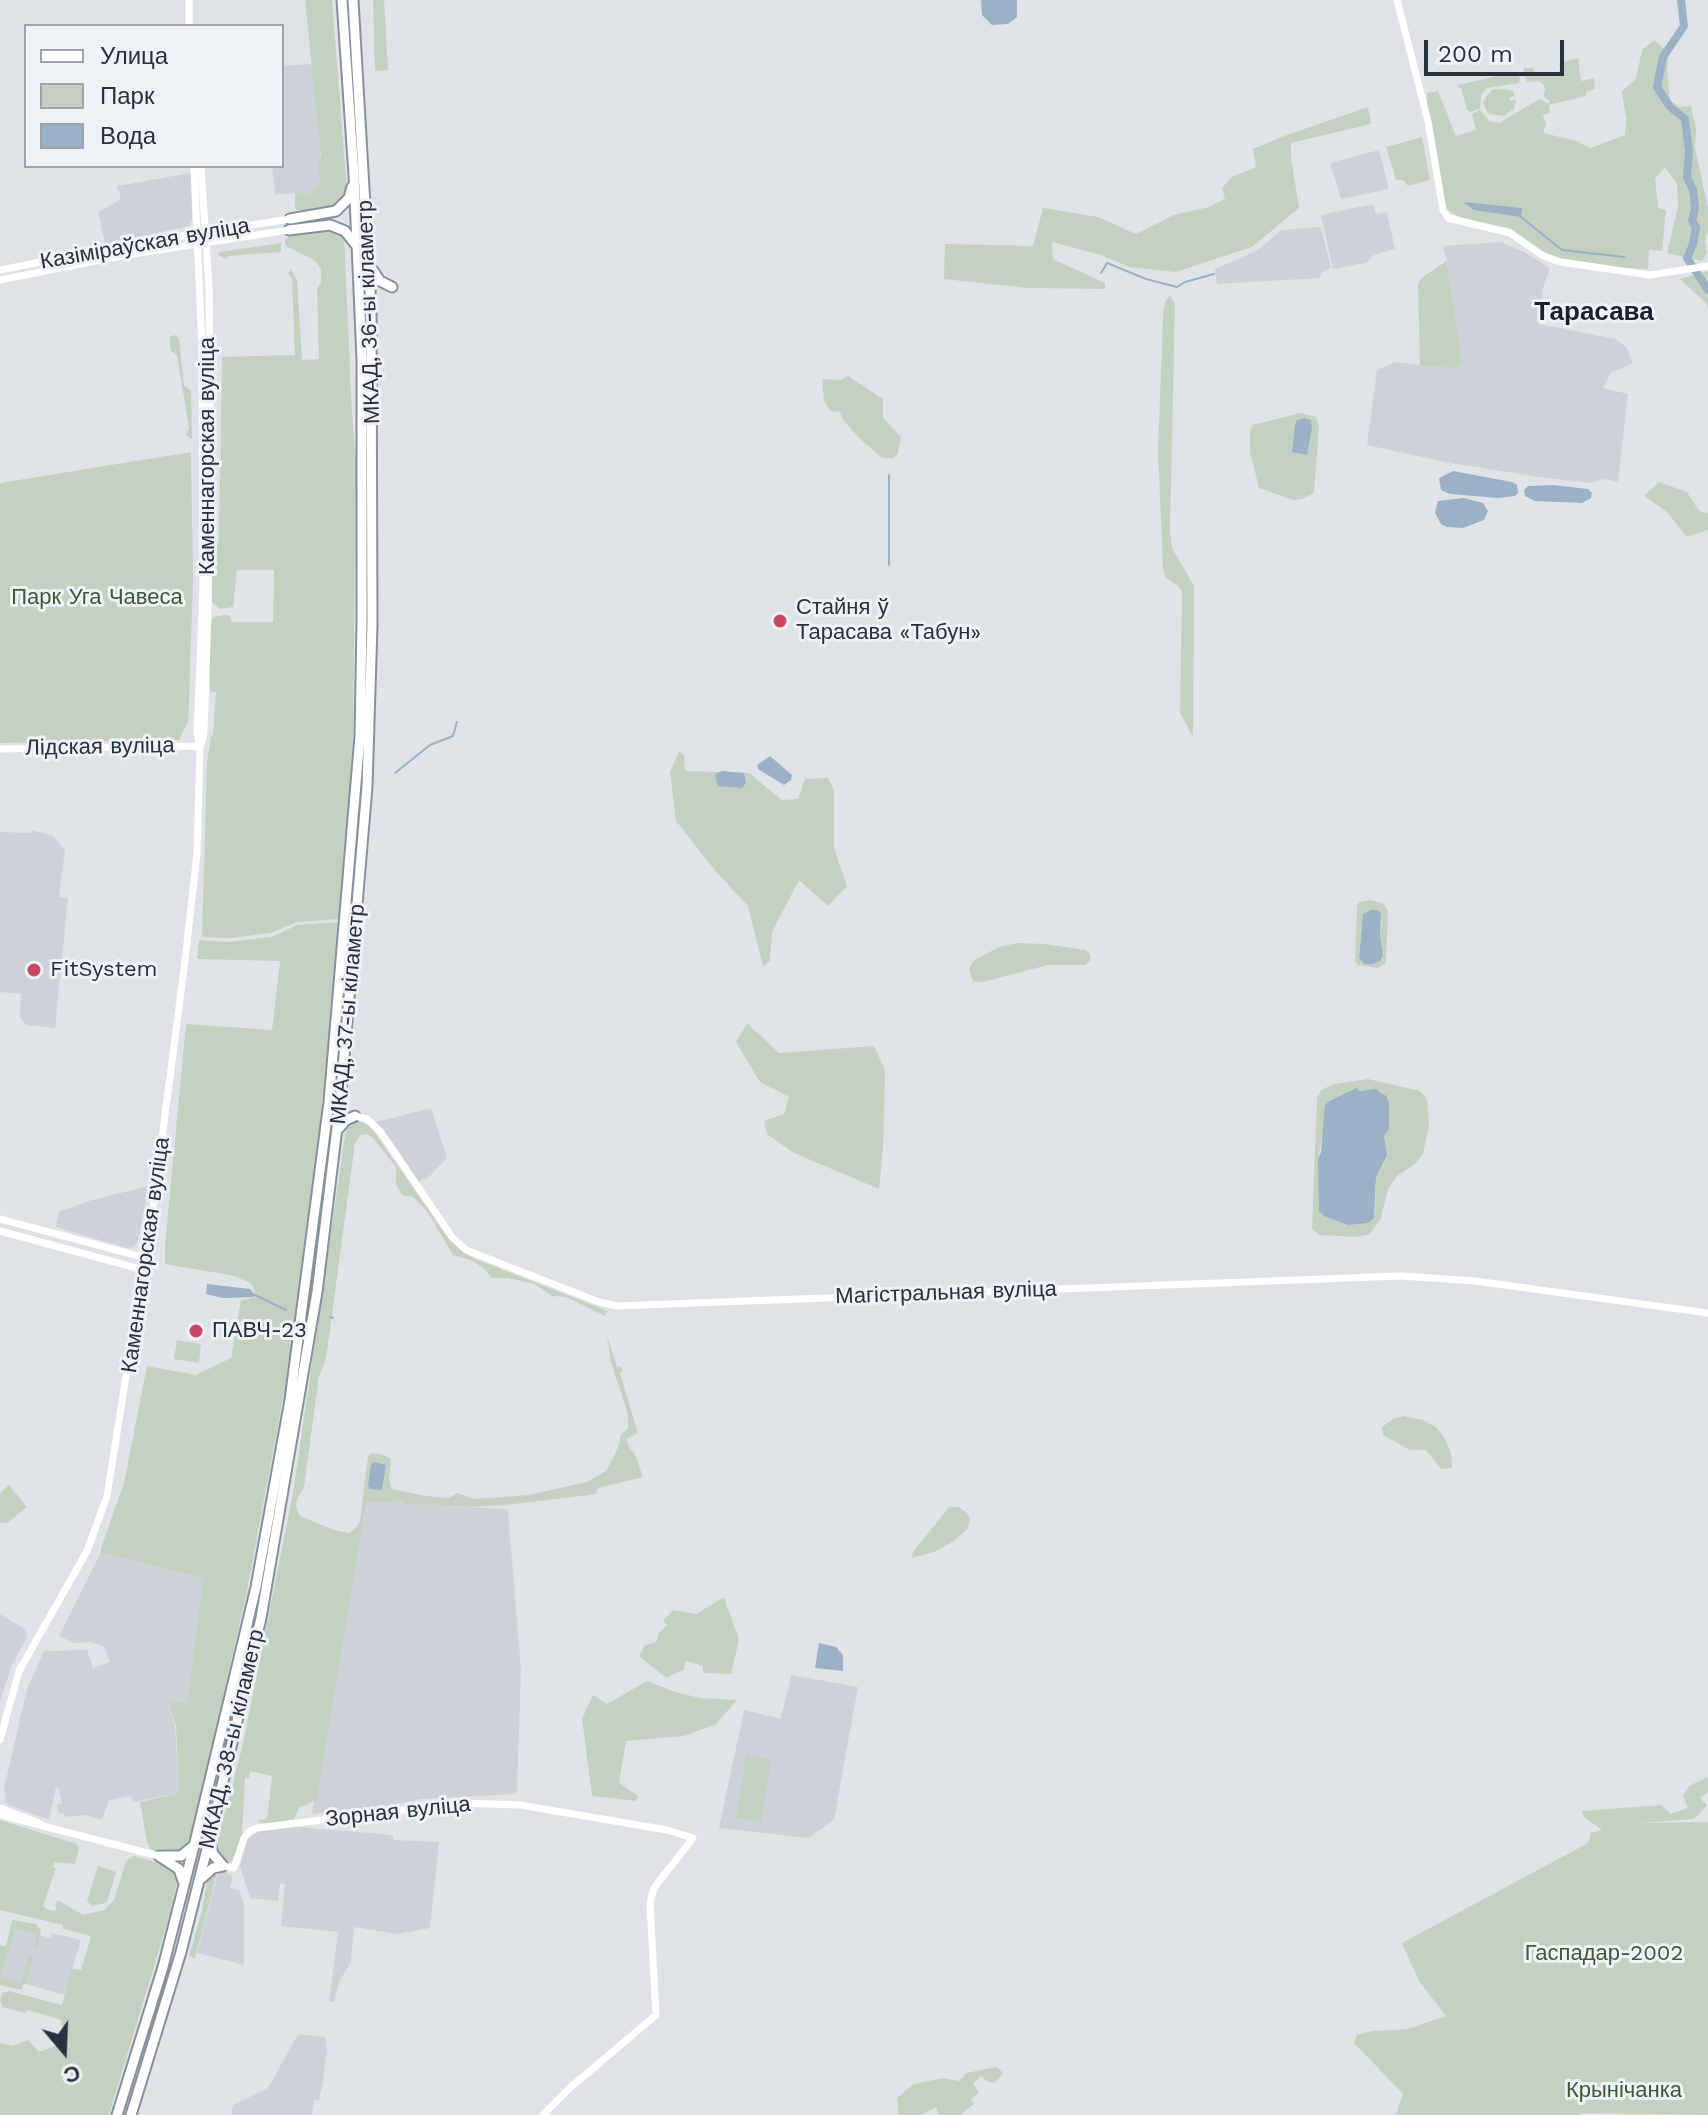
<!DOCTYPE html>
<meta charset="utf-8">
<style>
body{margin:0}
#map{position:relative;width:1708px;height:2115px;overflow:hidden;background:#dfe3e8;font-family:"Work Sans",sans-serif}
canvas{display:block}
.legend{position:absolute;left:24px;top:24px;width:260px;height:144px;box-sizing:border-box;background:#eef1f5;border:2px solid #9fa4ac;margin:0;padding:10px 14px;list-style:none;font-size:24px;color:#28313e}
.legend li{display:flex;align-items:center;gap:16px;height:40px}
.legend b{width:40px;border:2px solid #9fa4ac}
.north{position:absolute;left:24px;top:2011px;width:80px;height:80px;-webkit-text-stroke:6px #eef1f5;paint-order:stroke;rotate:161deg;font-size:22px;font-weight:700;line-height:32px;text-align:center;color:#28313e}
.north::after{content:'';display:block;margin:auto;width:28px;height:36px;background:#28313e;clip-path:polygon(50% 0,100% 100%,50% 72%,0 100%)}
.scale{position:absolute;left:1424px;top:40px;width:140px;height:36px;box-sizing:border-box;border:4px solid #28313e;border-top:0;padding-left:10px;font-size:24px;line-height:28px;white-space:nowrap;color:#28313e;-webkit-text-stroke:6px #eef1f5;paint-order:stroke}
</style>
<div id="map">
<canvas width="1708" height="2115"></canvas>
<ul class="legend">
<li><b style="height:10px;background:#fff"></b>Улица</li>
<li><b style="height:22px;background:#c5d1c0"></b>Парк</li>
<li><b style="height:22px;background:#9bb2c6"></b>Вода</li>
</ul>
<div class="north">С</div>
<div class="scale">200 m</div>
</div>
<script>
const g = document.querySelector('canvas').getContext('2d');
g.lineJoin = 'round';
function fillPath(path, color) {
  g.fillStyle = color;
  g.fill(path, 'evenodd');
}
function poly(rows) {
  const path = new Path2D();
  for (const r of rows) {
    path.moveTo(r[0], r[1]);
    for (let i = 2; i < r.length; i += 2) path.lineTo(r[i], r[i + 1]);
  }
  return path;
}
function trace(path, color, width, dash) {
  g.strokeStyle = color;
  g.lineWidth = width;
  g.lineCap = dash ? 'butt' : 'round';
  g.setLineDash(dash || []);
  g.stroke(path);
}
function write(font, color, halo, rows, align = 'center') {
  g.font = font + ' "Work Sans",sans-serif';
  g.lineWidth = 6;
  g.setLineDash([]);
  g.textBaseline = 'middle';
  g.strokeStyle = halo;
  g.fillStyle = color;
  for (const [text, x, y, turn = 0] of rows) {
    g.save();
    g.translate(x, y);
    g.rotate((+turn || 0) * Math.PI / 180);
    g.textAlign = isNaN(turn) ? turn : align;
    if (halo) g.strokeText(text, 0, 0);
    g.fillText(text, 0, 0);
    g.restore();
  }
}
const built = poly([
 [314,64,322,182,308,198,297,193,275,195,272,166,282,166,282,66],
 [1379,150,1389,189,1341,199,1330,163],
 [191,173,192,219,190,226,105,244,98,212,121,199,117,186],
 [1373,204,1376,214,1387,212,1395,249,1374,255,1366,263,1333,269,1321,215],
 [1321,227,1331,268,1321,273,1320,278,1217,284,1215,269,1258,250,1281,230],
 [1501,242,1524,252,1550,268,1543,288,1539,324,1616,339,1627,348,1633,363,1611,373,1603,388,1628,394,1618,482,1604,479,1591,483,1539,477,1450,463,1367,445,1377,370,1395,362,1456,369,1461,365,1447,261,1443,246],
 [32,830,53,836,65,850,59,897,68,898,55,1028,26,1025,20,1017,21,994,0,992,0,832,30,833],
 [431,1108,447,1158,426,1180,423,1178,419,1183,396,1147,376,1122],
 [149,1186,138,1240,134,1247,127,1248,56,1227,59,1212,92,1200],
 [400,1501,404,1504,506,1509,508,1511,521,1670,517,1790,515,1794,421,1799,367,1809,312,1814,366,1502],
 [101,1552,203,1579,187,1704,172,1702,167,1698,175,1726,179,1793,133,1802,131,1796,109,1800,102,1820,84,1815,65,1817,64,1813,59,1814,57,1805,62,1803,59,1789,56,1787,49,1820,6,1804,4,1788,27,1689,44,1651,87,1650,93,1668,110,1662,103,1646,91,1642,74,1643,59,1636],
 [0,1614,25,1629,27,1636,12,1665,0,1701],
 [791,1675,858,1687,834,1820,808,1838,719,1828,744,1710,781,1719],
 [299,1827,382,1834,393,1836,393,1840,439,1842,430,1928,397,1934,354,1927,351,1962,340,1980,334,2002,329,2002,338,1932,281,1926,285,1884,280,1883,278,1901,250,1898,240,1866,247,1839,260,1831],
 [218,1872,233,1876,230,1888,239,1890,244,1905,244,1965,197,1953],
 [16,1928,50,1938,52,1933,81,1940,64,1995,1,1977],
 [298,2034,325,2037,327,2050,323,2081,319,2100,314,2100,312,2115,231,2115,233,2105,268,2088]
]);
const green = poly([
 [305,0,332,0,347,191,336,205,328,209,298,212,295,208,295,193,298,192,309,196,320,183,318,158,321,157],
 [373,0,384,0,388,70,375,71],
 [1654,40,1669,53,1667,72,1670,100,1679,107,1691,106,1696,129,1695,147,1708,209,1708,231,1705,241,1707,253,1702,261,1667,253,1678,207,1677,184,1665,167,1655,179,1658,208,1666,210,1662,251,1649,250,1648,269,1622,268,1560,258,1543,251,1510,228,1463,219,1446,209,1427,114,1427,93,1438,91,1456,136,1476,130,1472,114,1480,110,1489,121,1499,123,1540,99,1548,104,1550,101,1543,96,1545,91,1544,85,1539,81,1527,82,1526,77,1522,76,1524,68,1533,68,1537,77,1560,71,1559,63,1578,58,1581,81,1594,78,1595,89,1586,92,1586,96,1549,105,1550,113,1543,115,1546,125,1543,133,1577,141,1590,148,1625,135,1626,119,1622,91,1636,79,1642,50],
 [1515,72,1520,78,1519,83,1487,88,1481,95,1480,109,1470,112,1467,110,1461,88,1458,88,1458,85],
 [1503,89,1513,91,1515,95,1509,98,1511,101,1516,100,1514,109,1503,116,1489,114,1483,103,1486,97,1492,90],
 [1368,107,1371,124,1291,143,1291,158,1299,208,1252,247,1176,272,1129,267,1101,255,1052,242,1053,259,1105,283,1105,289,1027,288,944,279,945,244,1033,246,1043,208,1098,217,1136,234,1174,215,1209,207,1225,199,1222,188,1232,177,1256,167,1253,149,1284,136],
 [1422,137,1430,180,1408,186,1403,180,1396,180,1386,147],
 [328,227,344,234,352,415,356,461,353,743,339,919,297,922,271,933,230,938,202,937,207,763,211,736,213,735,216,692,211,692,209,677,211,621,214,617,225,615,230,616,232,622,273,622,274,570,237,570,233,607,220,609,212,602,212,543,219,543,222,357,295,355,292,278,288,274,291,269,297,280,302,360,319,359,317,289,321,282,321,270,317,263,310,258,286,246,285,240,295,231],
 [281,243,281,252,229,256,225,259,218,255,220,252],
 [1447,261,1461,359,1461,365,1456,369,1420,365,1418,285,1421,278],
 [1708,271,1708,310,1707,304,1680,279],
 [1170,296,1175,304,1170,531,1172,548,1194,586,1193,737,1180,713,1182,591,1177,585,1166,578,1163,569,1158,451,1163,316,1165,301],
 [175,335,179,338,184,386,191,390,192,439,186,435,189,428,177,355,171,351,169,337],
 [848,376,883,399,883,418,901,437,898,453,894,458,882,458,859,438,843,420,840,412,830,411,824,401,822,379,841,380],
 [1301,413,1316,417,1319,427,1314,493,1302,499,1293,500,1259,488,1250,452,1250,433,1252,425],
 [191,452,193,579,189,702,188,722,179,740,0,743,0,483],
 [1659,482,1687,492,1699,511,1708,513,1708,530,1687,537,1667,512,1644,496],
 [679,752,684,755,685,771,749,773,782,800,798,799,805,779,828,778,834,790,834,848,847,886,828,906,799,880,772,932,770,961,763,966,748,906,717,873,676,821,670,772],
 [1371,900,1384,904,1388,911,1386,963,1378,968,1358,965,1355,961,1357,906,1359,902],
 [1363,914,1382,921,1380,935,1382,947,1359,958],
 [339,922,321,1123,300,1298,284,1393,246,1596,189,1846,185,1852,172,1855,151,1850,147,1842,140,1802,179,1793,176,1726,167,1698,172,1702,187,1703,203,1579,101,1552,101,1548,124,1483,147,1366,196,1375,231,1358,241,1300,256,1297,254,1288,250,1283,235,1276,165,1264,165,1245,186,1024,272,1030,280,961,197,959,199,940,227,942,272,937,297,925],
 [1017,943,1044,944,1085,950,1090,954,1090,961,1085,965,1048,965,983,982,973,981,969,969,973,961,999,947],
 [747,1023,779,1053,874,1046,885,1070,883,1149,879,1189,794,1153,767,1134,764,1121,784,1114,789,1097,760,1082,736,1042],
 [1368,1079,1420,1091,1427,1098,1429,1124,1423,1154,1415,1164,1397,1176,1388,1189,1381,1218,1370,1234,1357,1237,1319,1235,1312,1229,1317,1098,1321,1090,1334,1084],
 [1376,1090,1381,1091,1389,1103,1384,1136,1387,1155,1376,1177,1375,1211,1368,1223,1358,1223,1318,1159,1329,1101,1353,1091],
 [357,1120,370,1126,449,1239,461,1250,473,1258,608,1311,605,1316,566,1297,552,1296,534,1284,508,1278,491,1278,486,1270,473,1261,453,1255,427,1211,413,1197,402,1195,396,1184,396,1167,373,1138,367,1134,360,1135,355,1143,326,1359,319,1376,304,1487,297,1499,296,1507,300,1516,334,1530,349,1533,357,1527,360,1521,368,1456,372,1453,382,1454,391,1459,389,1479,392,1489,426,1496,449,1498,457,1493,475,1499,528,1495,587,1482,606,1471,618,1448,621,1434,628,1429,628,1414,611,1362,607,1335,617,1367,621,1366,623,1371,620,1373,638,1433,626,1439,631,1451,634,1452,643,1477,598,1488,595,1494,590,1495,505,1505,471,1507,404,1504,400,1501,366,1503,317,1795,320,1798,299,1808,294,1819,268,1824,258,1822,258,1820,267,1819,272,1776,250,1771,249,1778,245,1778,242,1839,235,1860,229,1862,222,1860,217,1854,218,1839,243,1744,293,1493,346,1129,351,1122],
 [177,1340,201,1344,199,1363,174,1359],
 [1404,1416,1423,1420,1436,1427,1444,1437,1451,1453,1452,1468,1441,1469,1426,1450,1410,1450,1383,1435,1382,1427,1393,1419],
 [9,1485,27,1507,7,1523,0,1522,0,1493],
 [949,1507,959,1507,967,1513,970,1519,968,1528,954,1541,934,1552,912,1558,913,1552],
 [724,1597,739,1640,731,1674,703,1673,703,1666,686,1661,683,1670,666,1678,639,1656,645,1645,656,1642,659,1633,667,1625,663,1621,673,1610,696,1614],
 [647,1681,675,1692,700,1698,737,1700,716,1724,684,1736,626,1741,619,1783,638,1796,636,1801,592,1796,582,1719,593,1695,607,1704],
 [746,1755,771,1759,761,1822,736,1818],
 [1708,1777,1708,1792,1700,1798,1707,1805,1694,1819,1639,1823,1708,1822,1708,2115,1581,2113,1580,2115,1396,2115,1403,2094,1354,2043,1357,2035,1372,2031,1408,2029,1446,2016,1419,1981,1402,1943,1588,1843,1591,1833,1602,1830,1584,1817,1582,1811,1661,1805,1671,1814,1688,1808,1683,1796,1689,1786],
 [0,1820,77,1844,79,1848,75,1864,54,1862,53,1867,56,1868,43,1906,47,1909,55,1911,57,1906,54,1905,58,1900,83,1915,104,1910,114,1900,126,1861,134,1856,166,1865,174,1870,178,1879,169,1917,109,2115,0,2115,0,2043,13,2046,28,2040,39,2052,56,2046,65,2029,61,2025,62,2020,27,2010,25,2013,2,2007,0,2000,2,1993,9,1991,62,2005,71,1969,81,1970,91,1936,63,1929,63,1925,0,1910],
 [98,1866,116,1872,108,1899,105,1903,92,1906,87,1901],
 [217,1870,226,1870,228,1875,217,1873,195,1958,189,1956,202,1911,208,1876],
 [12,1920,36,1924,41,1931,38,1947,34,1949,37,1934,16,1929,1,1977,21,1983,28,1956,31,1954,33,1957,26,1984,23,1984,22,1990,0,1985,0,1945,6,1946],
 [997,2067,1003,2073,995,2083,988,2082,981,2076,973,2084,979,2092,971,2100,974,2104,960,2115,939,2115,936,2107,921,2115,898,2115,897,2098,914,2084,943,2078,959,2081,966,2073]
]);
const water = poly([
 [981,0,1017,0,1017,17,1008,24,992,25,982,15],
 [1463,202,1522,208,1521,217,1474,210],
 [1304,418,1311,420,1312,428,1307,455,1292,452,1295,425,1297,420],
 [1453,471,1512,482,1517,485,1518,493,1515,496,1499,498,1450,494,1441,490,1439,478],
 [1553,485,1588,489,1592,493,1591,498,1582,503,1535,501,1525,496,1524,490,1528,486],
 [1464,498,1483,503,1488,511,1484,520,1463,528,1447,527,1441,524,1435,513,1438,501],
 [770,756,792,775,791,780,784,785,758,769,757,765],
 [722,771,744,773,746,783,742,788,718,786,715,774],
 [1371,910,1378,910,1381,914,1380,935,1383,955,1380,961,1372,964,1364,964,1359,958,1363,914],
 [1357,1088,1359,1091,1376,1089,1386,1096,1389,1103,1389,1129,1384,1136,1387,1155,1376,1177,1374,1218,1368,1223,1348,1225,1324,1216,1319,1211,1318,1159,1321,1152,1325,1105,1329,1101],
 [207,1284,250,1289,255,1295,254,1297,223,1298,206,1294],
 [375,1462,386,1465,382,1490,370,1489,368,1486,371,1464],
 [819,1643,836,1647,843,1655,843,1671,815,1668]
]);
const stream = poly([
 [1521,217,1562,250,1624,257],
 [1101,273,1107,263,1146,279,1177,287,1185,282,1214,274],
 [889,475,889,565],
 [395,773,430,745,453,736,457,722],
 [255,1295,286,1310],
 [330,1317,333,1318]
]);
const river = poly([
 [1681,0,1684,26,1663,57,1657,87,1670,107,1685,119,1689,152,1687,177,1693,190,1695,209,1692,221,1696,227,1693,244,1687,258,1708,290]
]);
const secondary = poly([
 [189,0,189,26],
 [1397,0,1428,121,1443,210,1448,218,1510,233,1543,256,1560,262,1650,275,1708,266],
 [201,166,209,286,210,414,208,612,204,733,201,744],
 [0,270,125,245,290,219],
 [0,280,126,255,289,230],
 [0,749,200,746],
 [355,1116,367,1119,380,1131,452,1237,466,1250,599,1302,617,1306,1401,1276,1475,1281,1708,1313],
 [0,1219,146,1258],
 [0,1231,144,1270],
 [0,1740,19,1671,87,1551,107,1496,154,1200,185,961,197,853,200,746,197,733,203,589,202,347,194,166],
 [0,1808,41,1824],
 [0,1815,159,1856],
 [223,1866,234,1868,244,1838,250,1831,257,1828,460,1803,520,1805,667,1830,693,1838,654,1888,650,1903,656,2015,571,2087,543,2115]
]);
const highway = poly([
 [290,219,336,211,349,198,352,187],
 [289,230,330,225,345,231,356,245],
 [372,269,380,281,392,287],
 [338,1129,346,1120,355,1116],
 [159,1856,179,1869,183,1881],
 [162,1856,181,1856,192,1847],
 [202,1878,213,1868,223,1866,213,1854,210,1842],
 [117,2115,163,1967,195,1842,256,1587,290,1400,329,1102,360,736,362,624,362,359,354,175,342,0],
 [131,2115,181,1952,210,1837,261,1618,317,1292,340,1103,367,787,372,624,371,308,353,0]
]);
const markers = [
 [780,621,8,"#c94861"],
 [34,970,8,"#c94861"],
 [196,1331,8,"#c94861"]
];
const streetNames = [
 ["Казіміраўская вуліца",145,244,-10],
 ["МКАД, 36-ы кіламетр",369,312,-92],
 ["Каменнагорская вуліца",208,456,-90],
 ["Лідская вуліца",100,747,-1],
 ["МКАД, 37-ы кіламетр",348,1014,-85],
 ["Каменнагорская вуліца",146,1255,-82],
 ["Магістральная вуліца",946,1293,-2],
 ["МКАД, 38-ы кіламетр",232,1739,-77],
 ["Зорная вуліца",398,1812,-6]
];
const parkNames = [
 ["Парк Уга Чавеса",97,598],
 ["Гаспадар-2002",1604,1954],
 ["Крынічанка",1624,2091]
];
const poiNames = [
 ["Стайня ў",796,608],
 ["Тарасава «Табун»",796,633],
 ["FitSystem",50,970],
 ["ПАВЧ-23",212,1331]
];
const quarterNames = [
 ["Тарасава",1594,312]
];
fillPath(built, '#cdd2d9');
fillPath(green, '#c5d1c0');
fillPath(water, '#9bb2c6');
trace(stream, '#9bb2c6', 2);
trace(river, '#9bb2c6', 8);
trace(highway, '#87919e', 13);
trace(secondary, '#fff', 7);
trace(highway, '#fff', 9);
for (const [x, y, r, color] of markers) {
  const dot = new Path2D();
  dot.arc(x, y, r, 0, 2 * Math.PI);
  g.fillStyle = color;
  g.fill(dot);
  trace(dot, '#eef1f5', 3);
}
write('22px', '#28313e', '#eef1f5', streetNames);
write('22px', '#3e5936', '#eef1f5', parkNames);
write('22px', '#28313e', '#eef1f5', poiNames, 'left');
write('bold 26px', '#1b222f', '#eef1f5', quarterNames);
</script>
